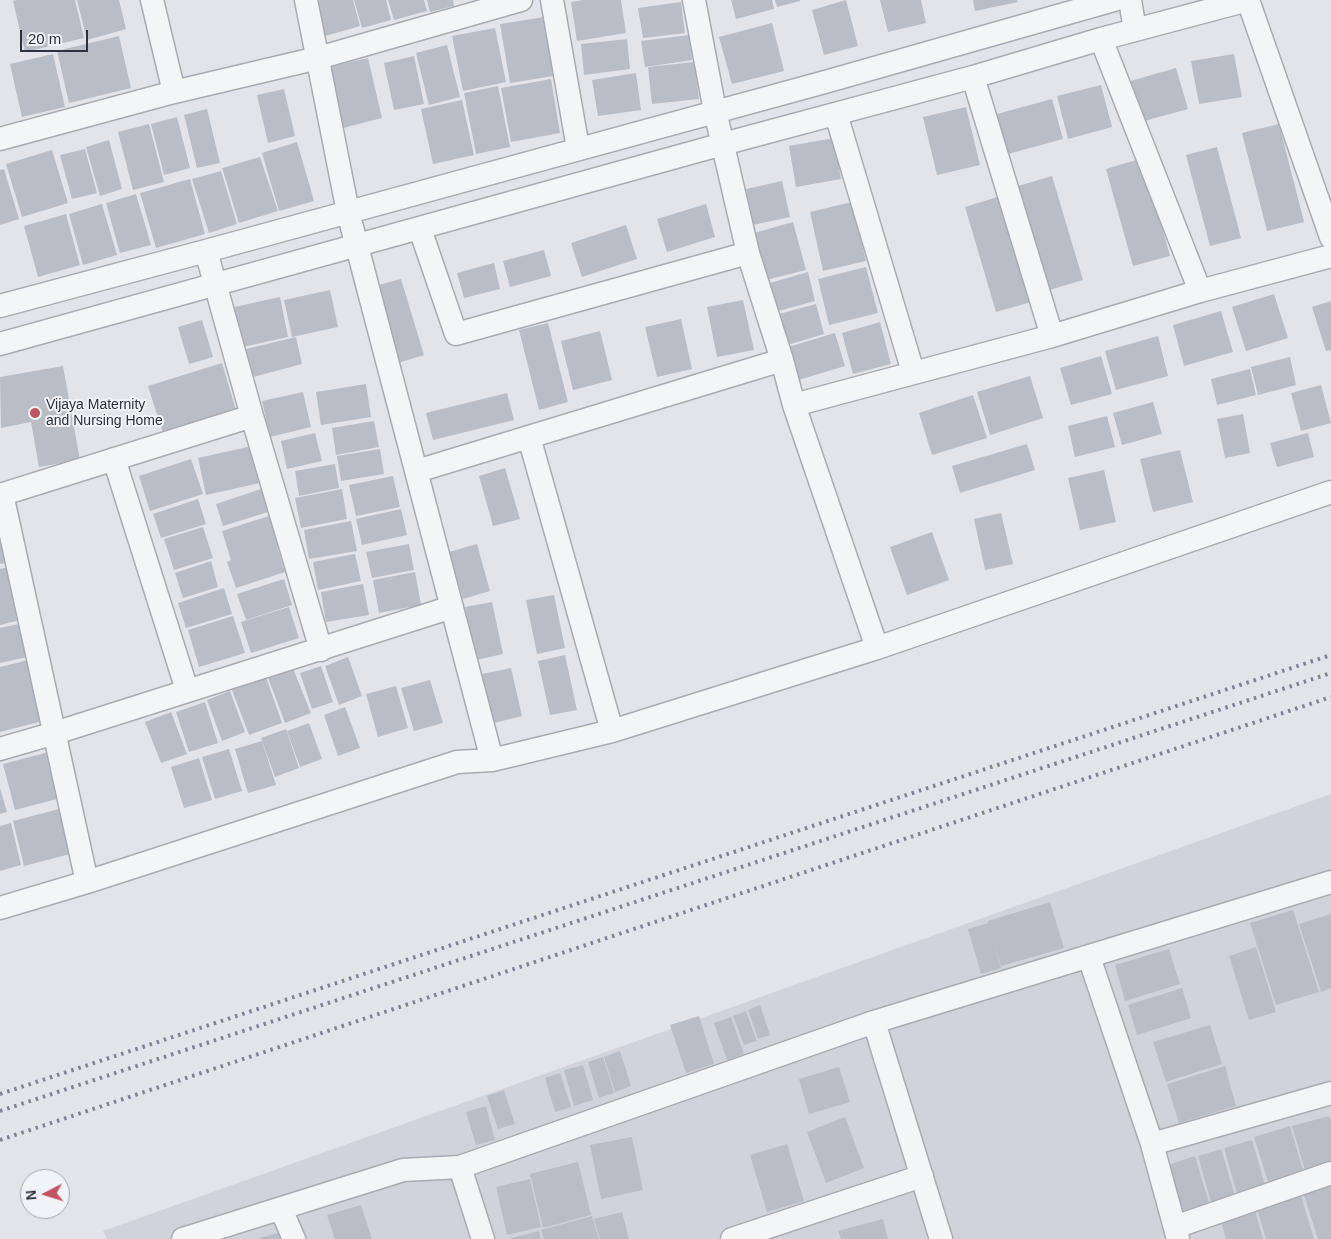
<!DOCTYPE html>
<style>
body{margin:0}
#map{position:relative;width:1331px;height:1239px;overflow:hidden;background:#e2e4e9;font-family:Arial,sans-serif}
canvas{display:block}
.north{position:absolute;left:20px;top:1169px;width:50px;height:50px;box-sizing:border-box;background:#f1f3f6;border:1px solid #a2a6ad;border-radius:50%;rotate:265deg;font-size:14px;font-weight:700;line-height:20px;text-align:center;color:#2c323f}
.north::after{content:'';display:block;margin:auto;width:18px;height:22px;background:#c1545e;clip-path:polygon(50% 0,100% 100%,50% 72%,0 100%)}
.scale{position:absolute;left:20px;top:30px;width:68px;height:22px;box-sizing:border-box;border:2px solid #2c323f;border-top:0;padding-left:6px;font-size:15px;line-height:18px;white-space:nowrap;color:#2c323f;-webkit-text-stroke:4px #f1f3f6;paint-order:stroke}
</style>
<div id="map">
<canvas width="1331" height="1239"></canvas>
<div class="north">N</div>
<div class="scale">20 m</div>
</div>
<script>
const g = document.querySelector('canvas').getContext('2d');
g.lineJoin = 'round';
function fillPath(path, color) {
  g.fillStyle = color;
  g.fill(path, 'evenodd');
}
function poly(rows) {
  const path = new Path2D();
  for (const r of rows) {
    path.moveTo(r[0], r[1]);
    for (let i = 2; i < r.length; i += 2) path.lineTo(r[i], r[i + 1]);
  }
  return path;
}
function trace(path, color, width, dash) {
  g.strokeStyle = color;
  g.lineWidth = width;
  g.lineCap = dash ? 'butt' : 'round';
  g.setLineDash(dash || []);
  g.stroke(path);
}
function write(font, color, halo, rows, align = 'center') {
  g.font = font + ' Arial,sans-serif';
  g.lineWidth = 4;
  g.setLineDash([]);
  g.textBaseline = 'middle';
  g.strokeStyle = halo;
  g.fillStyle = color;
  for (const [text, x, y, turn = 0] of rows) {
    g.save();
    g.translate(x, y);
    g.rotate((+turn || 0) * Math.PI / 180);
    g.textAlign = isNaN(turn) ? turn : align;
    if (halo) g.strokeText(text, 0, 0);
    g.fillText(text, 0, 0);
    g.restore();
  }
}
const built = poly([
 [1331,794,1331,1239,107,1239,103,1231]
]);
const building = poly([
 [16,0,75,0,84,38,25,52,13,1],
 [77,0,119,0,126,29,87,40],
 [316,0,353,0,360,26,325,36],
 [354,0,386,0,391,20,362,28],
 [388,0,424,0,427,11,394,20],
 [427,0,453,0,454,6,430,12],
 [583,0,621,0,626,33,577,41,571,2],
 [731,0,772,0,774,9,736,19],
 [775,0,800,0,800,1,777,7],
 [846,0,858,46,824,55,812,10],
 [880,0,921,0,926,23,888,32],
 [973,0,1017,0,1018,2,975,11],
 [681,2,685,33,643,38,638,8],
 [544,17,553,76,510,83,500,24],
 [772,23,784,71,732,84,719,37],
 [495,28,506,82,463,91,452,36],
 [689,35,692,60,645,67,641,41],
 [119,36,131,88,69,103,57,51],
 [627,39,630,69,584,75,581,44],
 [447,45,460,97,429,105,416,53],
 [53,54,65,107,22,117,10,64],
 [1234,54,1242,97,1199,104,1191,61],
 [414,56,424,104,394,110,384,63],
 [368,58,382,118,343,128,329,67],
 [694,62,699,99,652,104,648,67],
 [1176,68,1188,109,1137,123,1127,82],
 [636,73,641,110,598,116,592,80],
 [551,79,560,133,511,142,501,88],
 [1101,85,1112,127,1068,139,1057,96],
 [498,86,510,147,476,154,464,93],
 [284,89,295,136,268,143,257,95],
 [1052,99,1063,139,1008,154,997,114],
 [462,100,474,155,433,164,421,109],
 [966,107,980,165,937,175,923,117],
 [207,109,220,163,197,168,184,115],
 [177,117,190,168,164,175,151,124],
 [149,124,164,182,133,190,118,132],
 [1279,124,1304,222,1267,231,1242,133],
 [834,138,841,179,796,187,789,146],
 [109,140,122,189,100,196,86,147],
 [297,142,314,201,279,211,262,153],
 [1217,147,1241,238,1210,246,1186,155],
 [85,149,97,193,72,199,60,155],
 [52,150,68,203,22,217,6,164],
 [260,157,278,211,239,223,222,168],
 [1143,158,1170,256,1133,266,1106,169],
 [4,169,19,219,0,225,0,170],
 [221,171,237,224,209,233,192,179],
 [1052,176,1083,280,1046,291,1015,187],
 [190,179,205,234,156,248,140,193],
 [782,181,790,217,753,225,746,189],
 [136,194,151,245,120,253,106,203],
 [1004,195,1035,301,996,312,965,207],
 [852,202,866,261,823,271,810,212],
 [102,204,117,255,83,265,69,214],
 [706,204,715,237,667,252,657,219],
 [66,214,80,265,38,277,24,226],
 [793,222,806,270,766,280,754,233],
 [626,225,637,259,582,277,571,243],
 [544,250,551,276,510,287,503,261],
 [494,263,500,289,464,298,457,273],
 [866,267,878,313,829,325,818,279],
 [808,272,815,301,771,313,763,285],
 [401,279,424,355,398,363,375,286],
 [330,290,338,327,292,337,284,300],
 [1274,294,1288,338,1246,351,1232,307],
 [280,297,288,337,238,348,230,308],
 [743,300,754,350,717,357,707,307],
 [1331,301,1331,350,1326,351,1312,307],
 [816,304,824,334,784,346,775,315],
 [1221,311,1233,352,1184,366,1173,325],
 [681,319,692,369,657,377,645,327],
 [202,320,213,357,189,364,178,327],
 [880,322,891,364,853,374,842,333],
 [548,323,568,402,539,410,519,330],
 [600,331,612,380,573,390,561,341],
 [835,333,845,366,795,381,785,348],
 [1158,336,1168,376,1116,390,1105,351],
 [296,337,302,364,253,377,246,349],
 [1101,356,1112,394,1071,405,1060,368],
 [1290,357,1296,385,1258,395,1251,367],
 [222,363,236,410,163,433,148,386],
 [63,366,80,460,39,467,31,422,1,428,0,377],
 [1250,369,1256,395,1217,405,1211,379],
 [1030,376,1043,418,990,435,977,392],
 [366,384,371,417,321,425,316,392],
 [1321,385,1331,423,1301,431,1291,393],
 [303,392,311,427,270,437,262,401],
 [507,393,514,420,433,440,426,413],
 [973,395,987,438,932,455,919,413],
 [1153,402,1162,434,1122,445,1113,413],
 [1243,414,1250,453,1225,458,1217,419],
 [1107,416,1115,447,1075,457,1068,426],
 [374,421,379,447,336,455,332,428],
 [315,433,322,461,287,469,281,441],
 [1308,433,1314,457,1277,467,1270,443],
 [1027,444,1035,470,960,493,952,466],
 [252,446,260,483,206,495,198,458],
 [380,449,384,474,341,481,337,456],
 [1180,450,1193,502,1153,512,1140,459],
 [191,459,203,494,150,511,139,476],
 [335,464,339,488,299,496,295,471],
 [505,468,520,519,493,526,479,476],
 [1104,470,1116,522,1080,530,1068,478],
 [393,476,400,507,356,516,349,485],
 [261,489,268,512,223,526,216,504],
 [342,489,347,519,301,528,295,498],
 [198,499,206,524,161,538,153,514],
 [401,509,407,535,362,545,356,519],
 [1001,513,1013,564,985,570,974,519],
 [272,515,281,545,277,546,285,572,236,588,227,562,231,560,222,531],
 [351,521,357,551,309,559,304,530],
 [203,527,213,558,174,570,164,539],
 [932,532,949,580,907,595,890,547],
 [0,535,7,563,0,564],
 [409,544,414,570,372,578,366,552],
 [477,544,490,591,463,599,449,552],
 [355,554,361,581,318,590,313,562],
 [211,561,218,587,183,598,175,573],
 [8,567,20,620,0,625,0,569],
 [415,572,421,605,379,613,373,580],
 [284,579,292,605,246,620,237,594],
 [363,584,369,615,326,622,321,592],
 [224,588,232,614,186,628,178,603],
 [554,595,565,648,537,654,526,600],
 [492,602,503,654,476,660,465,607],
 [289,607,299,638,251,653,241,622],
 [233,616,245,653,199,667,188,630],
 [19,624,27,657,0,663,0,628],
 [565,655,577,710,550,715,538,661],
 [348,657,362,696,339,705,325,666],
 [28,660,43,721,0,732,0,667],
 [292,666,311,713,285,723,267,675],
 [321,666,333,702,312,709,300,673],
 [511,668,522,716,494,723,482,674],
 [266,677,282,723,249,735,232,690],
 [430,680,443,723,414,731,401,688],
 [396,686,408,728,378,737,366,694],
 [230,691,245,732,222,741,207,700],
 [205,702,218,743,189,752,176,712],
 [345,707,360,748,338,756,324,715],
 [171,712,187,754,161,763,145,722],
 [309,723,322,759,300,767,287,731],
 [286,729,299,768,275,777,261,738],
 [262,741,276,785,248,793,235,749],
 [229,749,242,791,215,799,202,757],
 [49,752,61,798,15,810,3,764],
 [199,758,212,800,184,808,171,767],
 [0,788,7,812,0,814],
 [59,809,70,854,24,866,13,821],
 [11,823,21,865,0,871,0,826],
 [1050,902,1064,948,1001,966,993,941,1001,968,981,974,968,929,988,923,988,921],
 [1293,910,1319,992,1276,1005,1250,923],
 [1331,914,1331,988,1321,992,1299,924],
 [1256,947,1276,1012,1249,1020,1229,956],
 [1169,949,1180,984,1125,1001,1115,965],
 [1182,988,1191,1018,1137,1035,1128,1005],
 [760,1005,770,1035,758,1039,748,1010],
 [746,1011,757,1041,744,1045,733,1016],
 [699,1016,714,1064,686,1073,670,1025],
 [731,1017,744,1054,727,1060,714,1023],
 [1210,1025,1222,1064,1166,1082,1153,1042],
 [620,1051,631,1086,615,1092,604,1057],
 [603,1057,614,1093,599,1098,588,1062],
 [583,1065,593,1100,574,1106,564,1070],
 [1225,1066,1236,1106,1179,1123,1167,1084],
 [839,1067,850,1102,809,1114,799,1079],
 [560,1073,571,1107,555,1112,545,1078],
 [504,1090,515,1124,498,1129,487,1096],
 [486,1106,495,1140,476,1145,466,1112],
 [1329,1116,1331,1123,1331,1167,1306,1174,1292,1126],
 [845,1117,864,1168,826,1183,807,1132],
 [1290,1126,1305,1177,1270,1188,1254,1137],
 [632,1137,643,1190,601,1199,590,1145],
 [1252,1140,1266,1189,1238,1197,1224,1148],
 [787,1144,804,1201,767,1212,750,1155],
 [1221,1149,1235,1196,1211,1202,1198,1156],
 [1195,1156,1209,1203,1179,1212,1165,1166],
 [578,1162,591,1215,543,1228,530,1174],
 [530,1179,541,1227,507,1235,496,1187],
 [1331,1186,1331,1239,1318,1239,1304,1195],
 [1301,1196,1314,1239,1266,1239,1257,1209],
 [361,1205,372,1239,335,1239,327,1215],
 [1255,1210,1263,1239,1226,1239,1221,1221],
 [622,1212,629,1239,600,1239,594,1219],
 [592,1216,599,1239,544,1239,541,1230],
 [883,1219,888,1239,841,1239,838,1231],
 [285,1231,287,1239,260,1239,260,1238],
 [539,1231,541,1239,512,1239,512,1238]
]);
const minor = poly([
 [152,0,174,92],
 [306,0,348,212,492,760],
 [552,0,578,148],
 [694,0,715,111,748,253,782,360,794,405,877,648],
 [1130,0,1135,30],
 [1248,0,1331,237],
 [1101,39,1200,291],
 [973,77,1052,336],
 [836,114,913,372],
 [0,139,174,92,318,58,521,0],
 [420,229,456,334,748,253],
 [206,251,252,416,321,650],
 [0,306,206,251,825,82,1114,0],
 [0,344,723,144,973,77,1101,39,1248,0],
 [794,405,1052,336,1200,291,1331,256],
 [529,437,612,731],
 [114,459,187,690],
 [417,471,782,360],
 [2,494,87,882],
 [0,495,252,416],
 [0,749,55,733,452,607],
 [0,908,87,882,457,762,492,760,612,731,877,648,1331,492],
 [1089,957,1152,1144,1178,1239],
 [874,1022,941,1239],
 [1152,1144,1331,1093],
 [460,1167,483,1239],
 [281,1209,294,1239],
 [1175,1227,1331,1173],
 [183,1239,403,1170,460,1167,874,1022,1331,882],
 [732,1239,922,1176]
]);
const rail = poly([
 [0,1094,1331,655],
 [0,1111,1331,673],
 [0,1140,1331,697]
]);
const markers = [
 [35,413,6,"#c1545e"]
];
const poiNames = [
 ["Vijaya Maternity",46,405],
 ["and Nursing Home",46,421]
];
fillPath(built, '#d0d3da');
fillPath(building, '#b9bdc5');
trace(minor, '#a8abb3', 25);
trace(minor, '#f4f5f7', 22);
trace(rail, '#7d8391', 4, [2.5, 5]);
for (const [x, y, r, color] of markers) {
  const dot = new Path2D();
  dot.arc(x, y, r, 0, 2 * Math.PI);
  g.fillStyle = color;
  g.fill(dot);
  trace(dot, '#f1f3f6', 2);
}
write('14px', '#2c323f', '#f1f3f6', poiNames, 'left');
</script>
